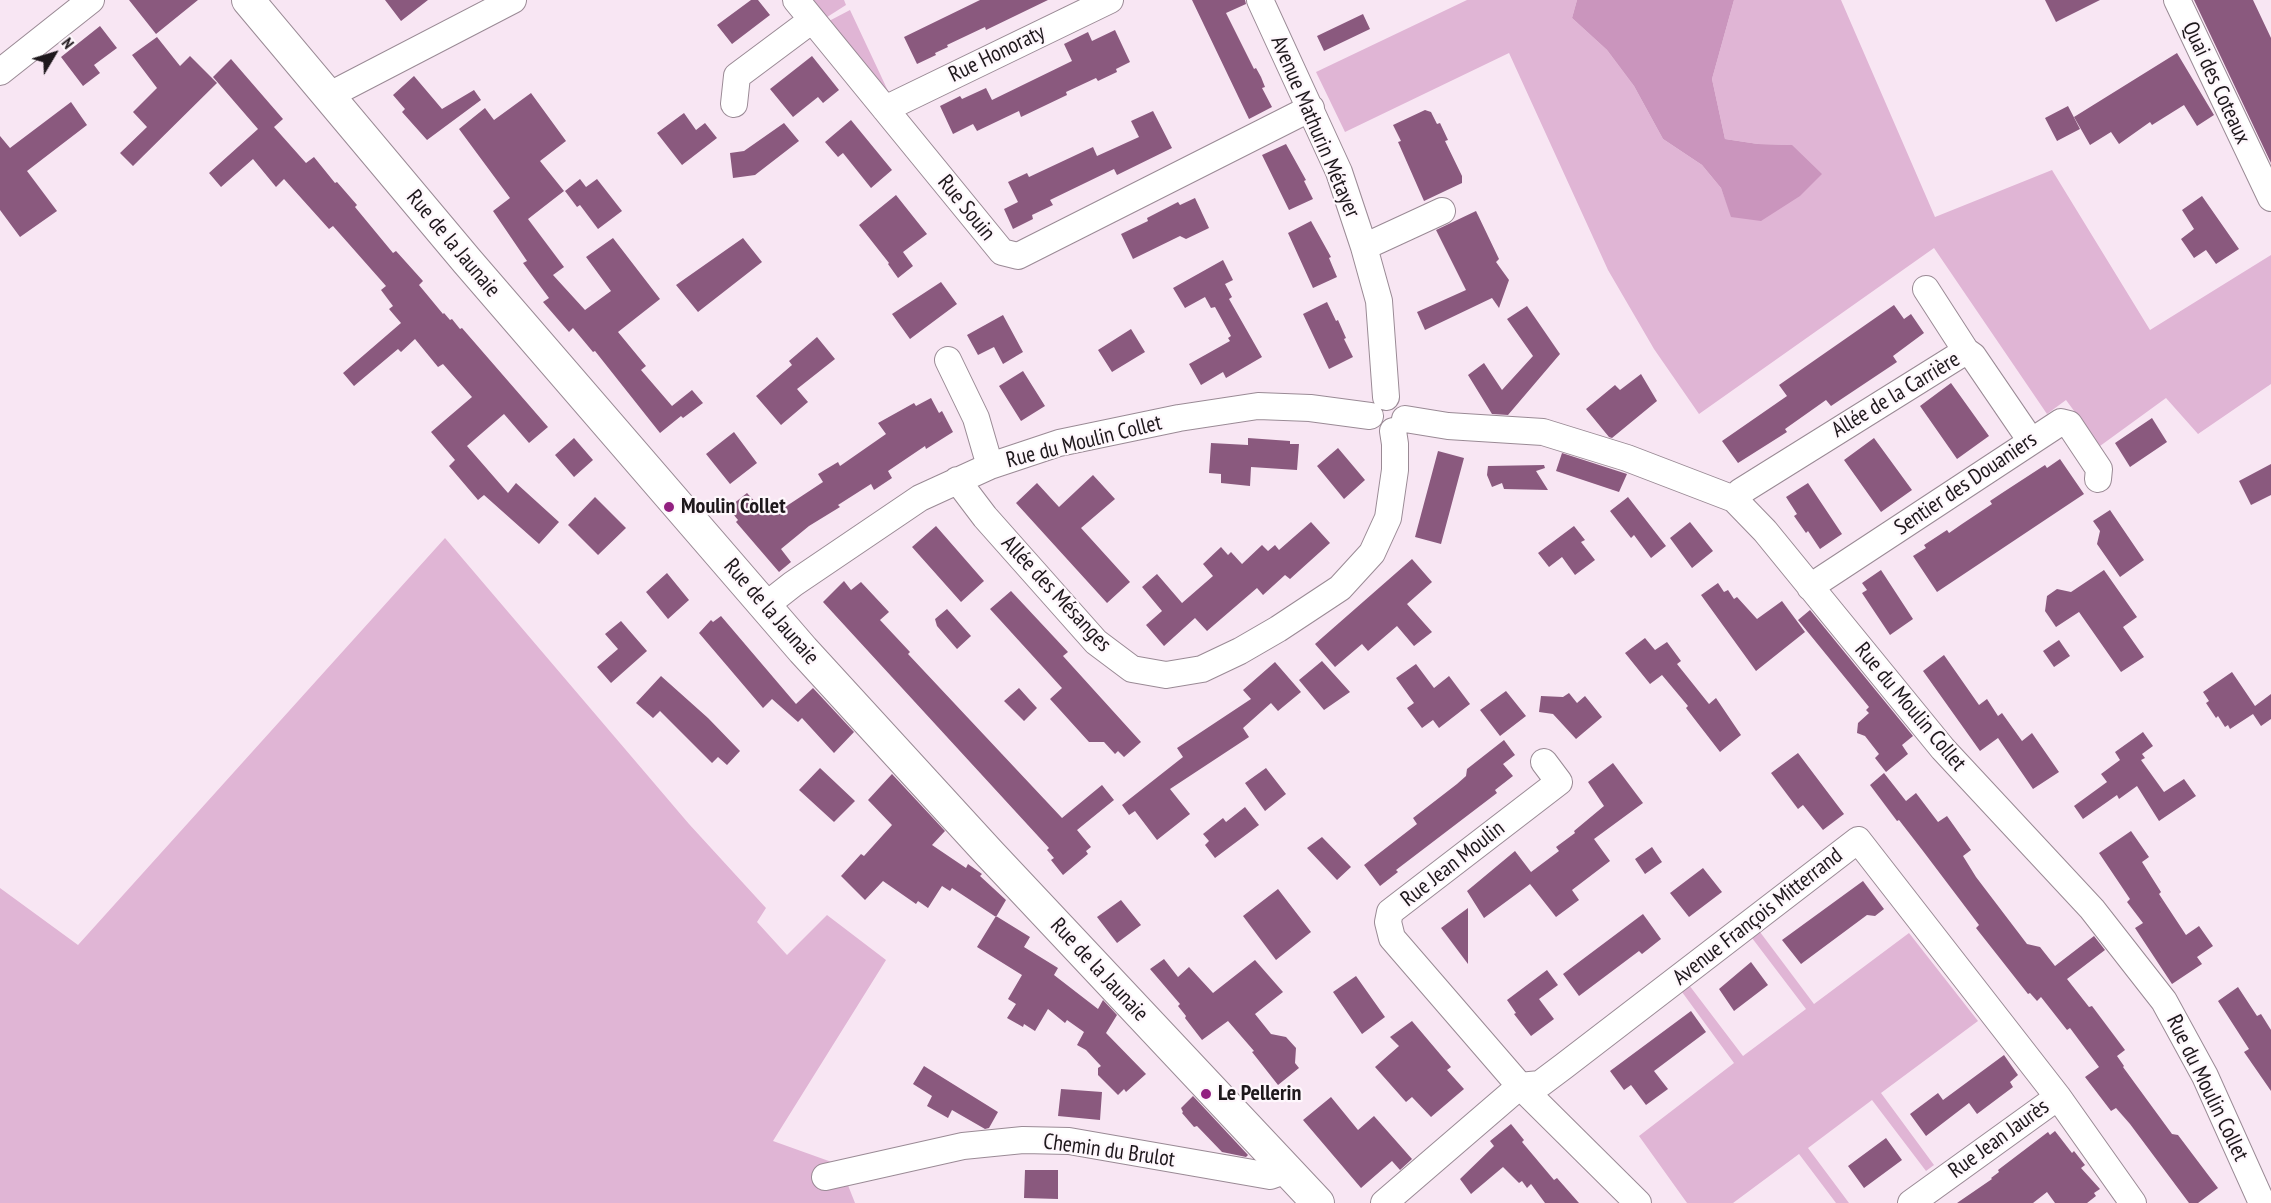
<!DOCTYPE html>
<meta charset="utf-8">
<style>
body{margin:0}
#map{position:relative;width:2271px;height:1203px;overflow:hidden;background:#f8e6f3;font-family:"PT Sans Narrow",sans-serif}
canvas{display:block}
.north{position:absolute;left:24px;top:24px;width:60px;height:60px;-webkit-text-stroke:4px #fef7fc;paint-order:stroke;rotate:52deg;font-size:16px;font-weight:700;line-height:24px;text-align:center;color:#1e181c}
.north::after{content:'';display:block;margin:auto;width:21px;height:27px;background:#1e181c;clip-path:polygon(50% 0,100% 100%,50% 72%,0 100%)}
</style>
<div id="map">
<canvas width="2271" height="1203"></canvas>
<div class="north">N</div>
</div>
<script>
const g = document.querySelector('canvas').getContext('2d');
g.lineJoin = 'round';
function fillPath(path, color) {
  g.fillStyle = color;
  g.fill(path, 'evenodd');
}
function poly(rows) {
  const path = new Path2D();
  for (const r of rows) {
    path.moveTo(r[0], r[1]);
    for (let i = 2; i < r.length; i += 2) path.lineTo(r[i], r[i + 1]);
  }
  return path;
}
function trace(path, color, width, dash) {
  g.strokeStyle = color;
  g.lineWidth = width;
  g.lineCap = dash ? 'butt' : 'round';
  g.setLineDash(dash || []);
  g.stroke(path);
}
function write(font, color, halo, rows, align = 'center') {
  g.font = font + ' "PT Sans Narrow",sans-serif';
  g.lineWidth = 4.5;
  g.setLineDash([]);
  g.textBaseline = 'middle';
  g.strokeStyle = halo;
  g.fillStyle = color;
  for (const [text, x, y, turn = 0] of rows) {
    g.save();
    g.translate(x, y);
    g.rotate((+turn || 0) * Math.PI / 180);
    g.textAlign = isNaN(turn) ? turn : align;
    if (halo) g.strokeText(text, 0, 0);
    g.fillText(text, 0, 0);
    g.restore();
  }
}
const green = poly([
 [808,0,844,0,846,5,824,19],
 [1467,0,1577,0,1572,18,1607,50,1634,86,1663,139,1702,165,1721,188,1732,217,1791,145,1758,144,1725,139,1712,79,1734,0,1841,0,1935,217,2052,170,2150,330,2271,255,2271,384,2198,434,2166,398,2100,446,2066,400,2047,414,1934,248,1699,414,1654,349,1608,270,1509,53,1345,132,1316,72],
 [850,10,889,93,886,93,829,21],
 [445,538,689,824,766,908,757,922,787,955,827,915,886,960,773,1141,840,1165,855,1203,0,1203,0,888,78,945],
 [1760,932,1814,1004,1909,933,1978,1021,1881,1093,1934,1165,1926,1171,1872,1100,1808,1148,1849,1203,1836,1203,1799,1154,1733,1203,1687,1203,1639,1136,1734,1063,1682,992,1689,985,1743,1056,1806,1009,1752,938]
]);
const water = poly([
 [1577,0,1734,0,1712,79,1725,139,1758,144,1792,145,1822,174,1800,196,1761,221,1731,217,1721,188,1702,165,1663,139,1634,86,1607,50,1572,18]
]);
const building = poly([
 [129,0,198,0,156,34],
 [385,0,428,0,401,21],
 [751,0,758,0,770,15,732,44,717,25],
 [980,0,1048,0,986,30,985,27,947,45,948,47,935,53,936,55,917,64,904,37],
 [1192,0,1245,0,1246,4,1226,13,1254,69,1256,68,1261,77,1265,87,1262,88,1272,107,1249,119],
 [2045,0,2100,0,2056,22],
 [2194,0,2253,0,2271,38,2271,163],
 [1363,14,1370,29,1324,51,1317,36],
 [100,26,117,48,94,65,100,73,83,86,61,57],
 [1115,30,1130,62,1116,69,1117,72,1098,81,1096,78,1066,92,1067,95,1021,117,1019,111,977,131,973,124,953,134,940,106,960,96,962,99,986,88,992,100,1072,61,1064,44,1088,32,1092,41],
 [157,37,180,66,190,56,217,83,133,166,120,153,147,127,133,112,157,88,132,55],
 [2177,53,2214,115,2197,126,2184,105,2152,125,2150,122,2119,144,2111,132,2090,145,2074,117],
 [812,56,839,90,823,103,818,97,793,117,770,89],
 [231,59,283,119,274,127,306,163,314,157,335,183,337,182,357,205,355,207,393,253,396,251,423,281,419,285,443,314,444,313,450,320,452,319,460,329,462,328,548,427,529,443,504,414,467,446,508,493,516,483,559,522,539,544,484,495,478,500,449,466,455,460,431,432,472,397,443,364,438,367,415,339,401,352,398,349,354,386,343,373,401,323,389,309,393,306,381,290,386,286,333,226,329,229,284,179,276,187,253,159,221,187,209,173,258,129,213,77],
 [414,76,442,109,474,90,481,100,427,140,402,112,405,109,393,95],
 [531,93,566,141,540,161,564,191,528,219,564,267,553,275,585,310,611,291,586,257,613,238,660,299,618,332,646,366,641,370,672,406,692,390,703,403,683,418,681,416,660,433,595,351,593,352,573,328,569,332,543,302,549,298,523,263,527,261,493,211,510,198,459,129,485,108,494,120],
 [71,102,87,125,27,171,57,211,20,237,0,210,0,136,10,148],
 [2068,106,2080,129,2057,141,2045,118],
 [1425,110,1431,112,1437,124,1440,123,1448,140,1445,141,1462,176,1462,183,1424,201,1398,142,1401,141,1393,125],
 [1153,111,1172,148,1117,175,1114,169,1050,200,1053,205,1032,215,1033,219,1013,229,1004,209,1018,202,1008,182,1027,173,1029,177,1093,147,1097,156,1139,137,1131,121],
 [684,113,696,130,705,123,717,138,682,165,657,133],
 [851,120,892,170,871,188,843,153,838,157,825,142],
 [784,123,799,141,755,175,733,178,730,153,744,151],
 [1286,144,1306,180,1304,181,1313,199,1289,210,1262,155],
 [580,179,586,187,597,179,622,211,598,229,580,205,577,207,565,191],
 [896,195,927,234,903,252,913,266,898,278,888,264,889,263,859,225],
 [2202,196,2239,249,2216,264,2206,250,2194,258,2181,239,2194,229,2182,210],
 [1195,198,1209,228,1186,239,1180,236,1133,259,1121,234,1148,221,1147,218,1178,202,1180,205],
 [1476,211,1499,259,1496,262,1509,280,1499,308,1492,298,1425,330,1417,312,1466,290,1436,230],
 [1311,221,1331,257,1329,258,1337,277,1313,288,1288,233],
 [743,238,762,262,698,312,676,285],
 [1223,260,1233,280,1225,284,1232,297,1229,299,1262,357,1226,378,1223,372,1201,385,1189,364,1230,341,1228,338,1231,336,1215,307,1211,308,1205,297,1185,308,1173,288],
 [941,282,957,304,910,339,892,314],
 [1327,302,1336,321,1338,320,1346,338,1344,339,1353,357,1329,369,1303,314],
 [1894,305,1904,319,1911,314,1924,333,1893,356,1897,362,1831,406,1826,400,1785,429,1787,432,1738,463,1722,441,1787,396,1779,385],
 [1527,306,1560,354,1508,415,1492,414,1468,375,1484,363,1502,390,1533,356,1507,319],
 [1003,315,1023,352,1003,364,994,347,978,355,967,335],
 [1131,329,1145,352,1112,372,1098,350],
 [817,337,835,359,797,389,808,402,781,425,756,396,792,365,789,361],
 [1023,371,1045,406,1021,421,999,386],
 [1641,374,1657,401,1612,438,1609,437,1586,409,1615,385,1620,390],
 [1951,383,1989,436,1957,459,1920,406],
 [931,398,939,413,942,411,953,432,926,449,925,446,888,471,892,478,874,490,871,484,838,505,840,507,809,526,781,549,791,562,779,572,736,522,738,520,728,508,747,493,759,506,768,499,779,511,823,482,818,474,838,462,840,466,886,434,878,423,914,403,916,406],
 [2152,418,2167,442,2130,467,2115,443],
 [734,432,757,463,730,484,706,454],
 [574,438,593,460,574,477,555,455],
 [1248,438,1290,441,1290,444,1299,444,1297,470,1251,467,1250,486,1221,483,1221,474,1209,473,1211,443,1248,445],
 [1874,438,1912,490,1881,512,1844,460],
 [1338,448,1365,480,1344,499,1317,466],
 [1438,451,1464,458,1441,544,1415,537],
 [1562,453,1627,474,1619,492,1556,471],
 [2060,459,2084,494,1937,592,1913,556,1926,548,1924,545,1947,530,1949,533,1962,524,1992,504,1990,501,2002,493,2045,465,2047,468],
 [2271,464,2271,495,2251,505,2239,481],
 [1544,465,1545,468,1536,471,1548,490,1504,489,1502,483,1492,487,1487,475,1488,466],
 [1093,475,1115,499,1081,528,1130,582,1107,603,1016,503,1037,483,1059,507],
 [1808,483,1842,534,1820,549,1808,531,1806,533,1794,516,1797,514,1786,497],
 [595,497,626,528,598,555,568,525],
 [1628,497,1666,546,1651,558,1634,535,1631,538,1610,511],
 [2110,510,2144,560,2120,577,2097,544,2100,531,2093,521],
 [1311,522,1330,543,1290,579,1285,575,1263,595,1257,588,1207,631,1195,618,1164,646,1146,625,1162,611,1142,587,1157,574,1182,603,1213,576,1203,564,1221,547,1228,555,1231,552,1242,564,1262,545,1268,551,1275,545,1279,550],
 [1690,522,1713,551,1692,568,1670,538],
 [936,526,984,581,961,602,912,547],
 [1574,526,1585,540,1581,542,1595,560,1575,575,1562,557,1549,567,1538,553],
 [1412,559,1432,582,1407,604,1432,632,1414,646,1397,626,1368,651,1362,644,1335,667,1315,644],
 [1881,570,1913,619,1890,635,1862,593,1867,590,1862,583],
 [2104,570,2137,617,2123,627,2144,657,2121,672,2079,612,2056,627,2045,611,2047,596,2057,589,2071,592],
 [667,573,689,600,668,619,646,592],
 [844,581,851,590,861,582,889,612,880,620,910,652,908,654,1062,818,1102,785,1114,800,1077,830,1091,847,1086,851,1088,854,1063,875,1051,860,1054,858,1047,850,1049,848,823,602],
 [1718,583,1724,592,1728,590,1734,599,1737,597,1757,619,1782,601,1805,632,1756,671,1701,595],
 [1011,591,1068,652,1063,656,1141,742,1124,757,1118,751,1115,754,1104,742,1089,742,1050,699,1062,688,990,609],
 [947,609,971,636,957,649,937,626,935,619],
 [1810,610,1913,736,1902,745,1908,754,1886,772,1875,758,1879,754,1865,736,1857,733,1858,723,1869,713,1866,710,1869,707,1798,620],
 [721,616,796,704,813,688,854,732,834,753,802,718,798,722,772,699,763,708,699,633,711,620,713,622],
 [621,621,647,651,611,683,597,667,618,649,605,634],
 [1645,638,1655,650,1667,642,1681,661,1677,664,1709,704,1716,698,1741,735,1720,752,1686,708,1688,706,1662,675,1650,684,1625,653],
 [2059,640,2070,656,2054,667,2043,651],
 [1944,655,1979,705,1987,699,1998,716,2002,713,2022,741,2032,733,2059,772,2033,789,1998,738,1980,751,1923,671],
 [1322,661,1350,692,1324,710,1299,680],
 [1275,662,1301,692,1278,711,1271,703,1243,728,1249,737,1170,789,1190,814,1157,840,1135,811,1129,815,1122,805,1183,757,1177,748,1251,699,1243,690],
 [1416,664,1434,688,1449,676,1470,704,1439,728,1433,720,1422,728,1407,708,1414,703,1396,678],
 [2232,672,2255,706,2271,694,2271,719,2261,726,2253,714,2230,729,2228,725,2225,727,2218,716,2216,718,2206,703,2209,701,2203,692],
 [661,676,708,718,740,751,727,765,718,757,712,763,660,711,653,718,636,703],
 [1019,688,1037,708,1024,721,1004,701],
 [1506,691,1526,716,1500,736,1480,710],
 [1569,693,1577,703,1585,696,1602,717,1576,739,1553,714,1539,712,1541,696,1563,697],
 [2143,732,2153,746,2142,754,2145,758,2141,760,2164,792,2184,779,2196,796,2159,821,2137,786,2119,799,2117,795,2083,819,2074,806,2107,782,2101,774,2120,760,2115,752],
 [1504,740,1515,755,1503,764,1513,776,1495,790,1497,793,1396,870,1398,872,1380,886,1364,865,1417,824,1413,818,1457,784,1466,776,1467,769],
 [1798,753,1844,814,1823,830,1803,805,1798,809,1771,773],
 [1613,763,1643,803,1594,839,1610,861,1572,890,1579,900,1556,917,1530,884,1484,918,1467,891,1515,851,1531,872,1559,851,1556,847,1575,833,1574,831,1604,806,1588,782],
 [820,768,855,801,834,822,799,790],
 [1266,768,1286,794,1265,811,1245,783],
 [1884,773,1906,801,1916,793,1938,822,1947,816,1971,850,1963,856,1976,877,2027,944,2040,947,2055,966,2094,936,2105,950,2067,979,2089,1007,2092,1006,2125,1050,2117,1056,2124,1066,2123,1067,2172,1134,2178,1135,2218,1188,2198,1203,2189,1203,2130,1124,2116,1108,2111,1111,2085,1077,2099,1067,2070,1028,2067,1030,2041,997,2037,1001,2030,993,2028,994,1976,928,1979,925,1923,851,1899,820,1897,821,1870,785],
 [892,774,945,831,932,845,966,868,968,864,982,874,980,876,1006,900,996,917,952,888,950,891,942,886,928,908,918,901,916,904,883,881,865,900,841,876,861,854,864,856,892,825,868,800],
 [1245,807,1259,825,1215,858,1205,845,1209,841,1203,834,1223,818,1226,822],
 [2131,831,2149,857,2142,862,2161,892,2159,894,2186,935,2199,926,2213,946,2197,957,2202,964,2172,984,2135,928,2143,923,2127,902,2130,899,2099,853],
 [1322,837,1351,867,1337,880,1307,848],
 [1652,847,1662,862,1645,874,1635,859],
 [1703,868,1722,892,1689,917,1670,893],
 [1863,881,1884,909,1875,916,1867,915,1801,964,1782,940],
 [1278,889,1311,932,1276,960,1243,916],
 [1121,900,1141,925,1117,943,1097,917],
 [1468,908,1468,964,1441,928],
 [1643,914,1661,939,1642,954,1639,951,1579,996,1563,974],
 [996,916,1030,937,1024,947,1058,968,1054,975,1098,1009,1103,1000,1117,1015,1106,1033,1146,1074,1126,1092,1124,1089,1118,1095,1098,1075,1098,1068,1101,1066,1086,1050,1077,1045,1084,1032,1067,1020,1065,1023,1048,1009,1035,1031,1024,1024,1023,1027,1007,1018,1016,1004,1008,999,1022,975,977,947],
 [1164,959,1178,977,1189,967,1213,993,1255,960,1283,992,1255,1014,1271,1034,1286,1037,1296,1048,1295,1063,1299,1068,1278,1085,1252,1052,1254,1051,1228,1021,1202,1040,1185,1018,1186,1016,1178,1006,1180,1004,1150,969],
 [1751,962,1768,985,1734,1011,1719,989],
 [1547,970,1558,985,1539,999,1554,1019,1531,1036,1514,1014,1516,1013,1507,1000],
 [1356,976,1385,1017,1362,1034,1333,992],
 [2238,987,2257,1016,2261,1014,2271,1030,2271,1091,2244,1052,2249,1049,2218,1001],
 [1691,1011,1706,1032,1654,1071,1668,1089,1646,1105,1631,1085,1624,1090,1610,1071],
 [1412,1021,1451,1067,1447,1070,1464,1089,1431,1117,1412,1097,1406,1102,1375,1067,1399,1046,1390,1037],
 [2004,1055,2018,1075,2010,1082,2013,1087,1977,1114,1969,1103,1926,1136,1910,1114,1938,1093,1943,1100],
 [924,1066,998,1112,989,1128,985,1129,952,1110,948,1118,927,1106,932,1096,913,1084],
 [1061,1089,1102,1092,1100,1120,1058,1116],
 [1193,1096,1248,1155,1246,1157,1222,1152,1197,1126,1194,1127,1182,1113,1183,1112,1181,1108],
 [1331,1097,1358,1130,1374,1116,1412,1159,1400,1170,1392,1161,1361,1188,1303,1120],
 [1511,1124,1524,1140,1522,1142,1554,1180,1557,1178,1579,1203,1545,1203,1531,1184,1527,1188,1522,1181,1519,1183,1503,1167,1471,1194,1460,1179,1494,1146,1490,1141],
 [2055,1131,2072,1153,2074,1151,2085,1165,2081,1168,2100,1189,2094,1193,2096,1196,2087,1203,2055,1203,2047,1192,2033,1203,1957,1203,1992,1179,1991,1178,1999,1172,1998,1170,2048,1132,2050,1135],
 [1886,1138,1902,1160,1864,1188,1848,1166],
 [1025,1170,1058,1170,1058,1199,1024,1198]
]);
const minor = poly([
 [796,0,1002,252,1018,256,1311,108],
 [1260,0,1339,172,1364,247,1379,301,1386,397],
 [2177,0,2271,198],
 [0,72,91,0],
 [328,96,513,0],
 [734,104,737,76,812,20],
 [885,109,1110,0],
 [1364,247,1442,211],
 [1926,289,1966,351],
 [948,360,976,418,990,466],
 [1405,419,1448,426,1543,432,1627,458,1734,499,1765,531,1943,749,2092,909,2164,1001,2205,1076,2262,1203],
 [957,480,985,517,1096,642,1132,669,1166,675,1202,669,1240,651,1278,629,1340,588,1372,553,1388,518,1395,470,1395,444,1393,431],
 [1734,499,1740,492,1966,351,1973,356,2031,441],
 [1810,587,2061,422,2069,424,2099,469,2098,479],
 [765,606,793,584,920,498,990,466,1059,443,1179,418,1258,406,1310,408,1370,416],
 [1544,762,1559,782,1390,912,1388,922,1392,938,1520,1086,1638,1203],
 [825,1177,963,1146,1023,1140,1069,1141,1270,1176,1287,1170],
 [1384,1203,1520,1086,1540,1084,1564,1066,1858,840,2058,1097,2133,1203],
 [1911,1203,2058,1097]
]);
const major = poly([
 [248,0,467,261,803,650,990,854,1318,1203]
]);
const markers = [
 [669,507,6,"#922080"],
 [1206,1094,6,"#922080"]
];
const streetNames = [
 ["Rue Honoraty",997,54,-26],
 ["Quai des Coteaux",2216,83,65],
 ["Avenue Mathurin Métayer",1315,127,67],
 ["Rue Souin",966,208,51],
 ["Rue de la Jaunaie",453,244,50],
 ["Allée de la Carrière",1896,395,-31],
 ["Rue du Moulin Collet",1084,442,-14],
 ["Sentier des Douaniers",1966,484,-34],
 ["Allée des Mésanges",1056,594,47],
 ["Rue de la Jaunaie",771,612,49],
 ["Rue du Moulin Collet",1910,707,50],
 ["Rue Jean Moulin",1453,864,-38],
 ["Avenue François Mitterrand",1758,917,-38],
 ["Rue de la Jaunaie",1099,970,47],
 ["Rue du Moulin Collet",2207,1088,64],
 ["Rue Jean Jaurès",1999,1139,-36],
 ["Chemin du Brulot",1109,1151,8]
];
const poiNames = [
 ["Moulin Collet",681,507],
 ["Le Pellerin",1218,1094]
];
fillPath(green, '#e0b5d5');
fillPath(water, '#ca95bd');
fillPath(building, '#8a597e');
trace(minor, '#9a8a95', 28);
trace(major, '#9a8a95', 34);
trace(minor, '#fff', 26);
trace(major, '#fff', 32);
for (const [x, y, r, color] of markers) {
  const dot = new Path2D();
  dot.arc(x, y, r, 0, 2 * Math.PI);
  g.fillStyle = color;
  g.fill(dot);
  trace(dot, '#fef7fc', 2);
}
write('22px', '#1e181c', '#fef7fc', streetNames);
write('bold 22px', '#1e181c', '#fef7fc', poiNames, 'left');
</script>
